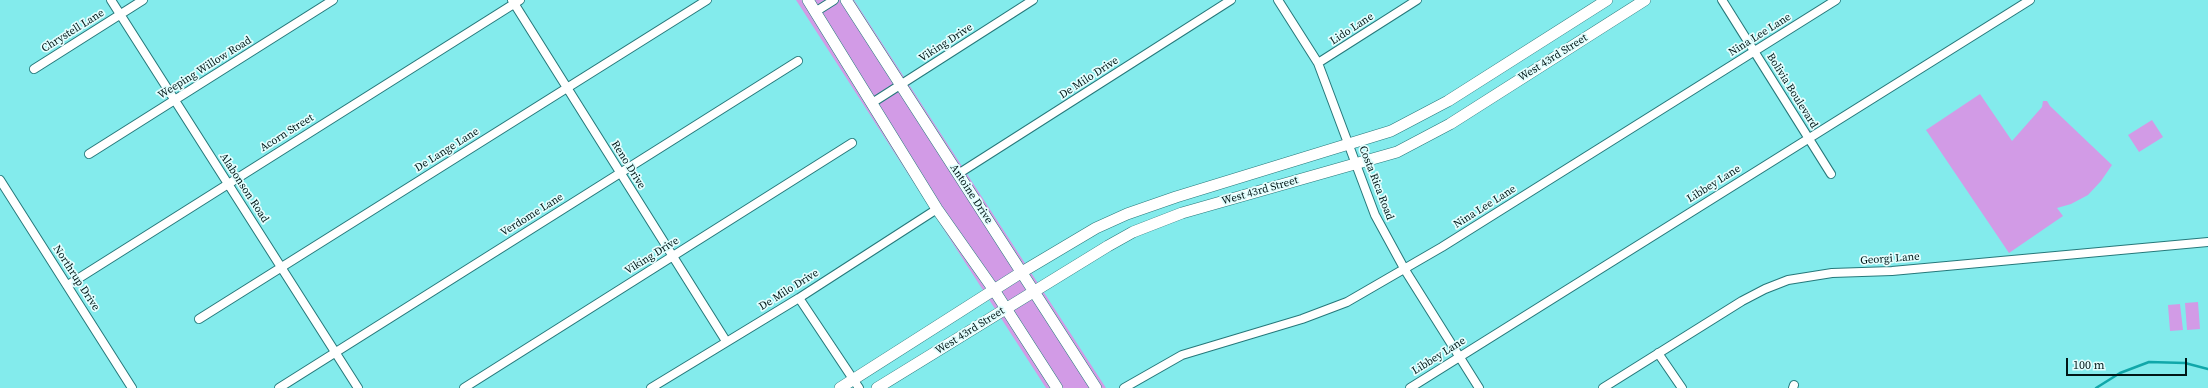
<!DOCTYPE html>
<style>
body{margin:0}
#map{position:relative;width:2208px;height:388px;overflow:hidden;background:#83ebec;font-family:"Source Serif 4",serif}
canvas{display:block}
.scale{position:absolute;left:2066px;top:358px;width:121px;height:18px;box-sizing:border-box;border:2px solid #011616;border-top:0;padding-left:5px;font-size:12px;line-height:14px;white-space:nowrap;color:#011616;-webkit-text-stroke:3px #e2fefe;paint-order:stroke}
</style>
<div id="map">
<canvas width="2208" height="388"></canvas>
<div class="scale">100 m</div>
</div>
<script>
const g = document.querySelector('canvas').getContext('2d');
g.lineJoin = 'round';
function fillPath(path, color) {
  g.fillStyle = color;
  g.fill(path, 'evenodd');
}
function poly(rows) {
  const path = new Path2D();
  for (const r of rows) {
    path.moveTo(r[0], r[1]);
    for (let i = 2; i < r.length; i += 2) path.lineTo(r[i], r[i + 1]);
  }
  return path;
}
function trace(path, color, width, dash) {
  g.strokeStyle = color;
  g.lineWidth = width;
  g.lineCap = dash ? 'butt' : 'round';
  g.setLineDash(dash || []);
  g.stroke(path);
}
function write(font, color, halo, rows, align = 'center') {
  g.font = font + ' "Source Serif 4",serif';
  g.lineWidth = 3.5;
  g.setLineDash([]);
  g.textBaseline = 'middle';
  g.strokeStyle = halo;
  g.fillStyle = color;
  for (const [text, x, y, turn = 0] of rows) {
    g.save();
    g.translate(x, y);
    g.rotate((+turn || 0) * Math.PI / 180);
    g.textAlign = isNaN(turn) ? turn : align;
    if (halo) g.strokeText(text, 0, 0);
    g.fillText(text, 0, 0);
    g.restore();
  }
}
const green = poly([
 [796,0,854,0,1106,388,1046,388],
 [1980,94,2012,141,2042,107,2043,101,2047,101,2050,106,2112,165,2101,181,2088,195,2071,204,2057,208,2063,216,2009,253,1926,130],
 [2152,120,2163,137,2139,152,2128,135],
 [2198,302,2200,329,2187,330,2185,303],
 [2180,304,2183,330,2170,331,2168,305]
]);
const stream = poly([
 [2096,388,2120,373,2149,362,2185,363,2208,369]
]);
const minor = poly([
 [111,0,358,388],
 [512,0,726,341],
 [1278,0,1318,63,1375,215,1405,270,1479,388],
 [1722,0,1831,174],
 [815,12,834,0],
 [1318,63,1417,0],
 [34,69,143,0],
 [872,103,1033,0],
 [89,154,333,0],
 [958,174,1231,0],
 [0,180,132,388],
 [68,285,520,0],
 [799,298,859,388],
 [199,319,707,0],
 [1658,353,1682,388],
 [279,388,798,61],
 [464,388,852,143],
 [651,388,799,298,937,209],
 [1124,388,1182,355,1302,319,1347,302,1442,247,1836,0],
 [1410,388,2030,0],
 [1603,388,1742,301,1765,289,1788,280,1832,273,1892,271,2208,242],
 [1793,388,1794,385]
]);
const secondary = poly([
 [808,0,937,209,994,290,1057,388],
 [846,0,1096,388],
 [840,388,1022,272,1096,228,1127,214,1176,197,1391,131,1448,101,1607,0],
 [877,388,1108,246,1133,232,1182,213,1397,152,1450,124,1645,0]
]);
const streetNames = [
 ["Lido Lane",1352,29,-33],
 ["Chrystell Lane",73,31,-32],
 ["Nina Lee Lane",1760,35,-32],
 ["Viking Drive",946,43,-33],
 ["West 43rd Street",1553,58,-32],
 ["Weeping Willow Road",205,68,-32],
 ["De Milo Drive",1089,78,-33],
 ["Bolivia Boulevard",1792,91,58],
 ["Acorn Street",287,133,-32],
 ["De Lange Lane",447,150,-32],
 ["Reno Drive",628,165,58],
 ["Costa Rica Road",1376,183,69],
 ["Libbey Lane",1714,184,-32],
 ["Alabonson Road",244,188,57],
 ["West 43rd Street",1260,191,-16],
 ["Antoine Drive",971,194,57],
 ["Nina Lee Lane",1485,207,-32],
 ["Verdome Lane",532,215,-32],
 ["Viking Drive",652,256,-32],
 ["Georgi Lane",1890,259,-4],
 ["Northrup Drive",76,278,57],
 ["De Milo Drive",789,290,-32],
 ["West 43rd Street",970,331,-32],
 ["Libbey Lane",1439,356,-32]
];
fillPath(green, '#d29be6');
trace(stream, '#10a7a9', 2.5);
trace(minor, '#25787a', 10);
trace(secondary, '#25787a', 12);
trace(minor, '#fff', 8);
trace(secondary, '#fff', 11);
write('11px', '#011616', '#e2fefe', streetNames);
</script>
